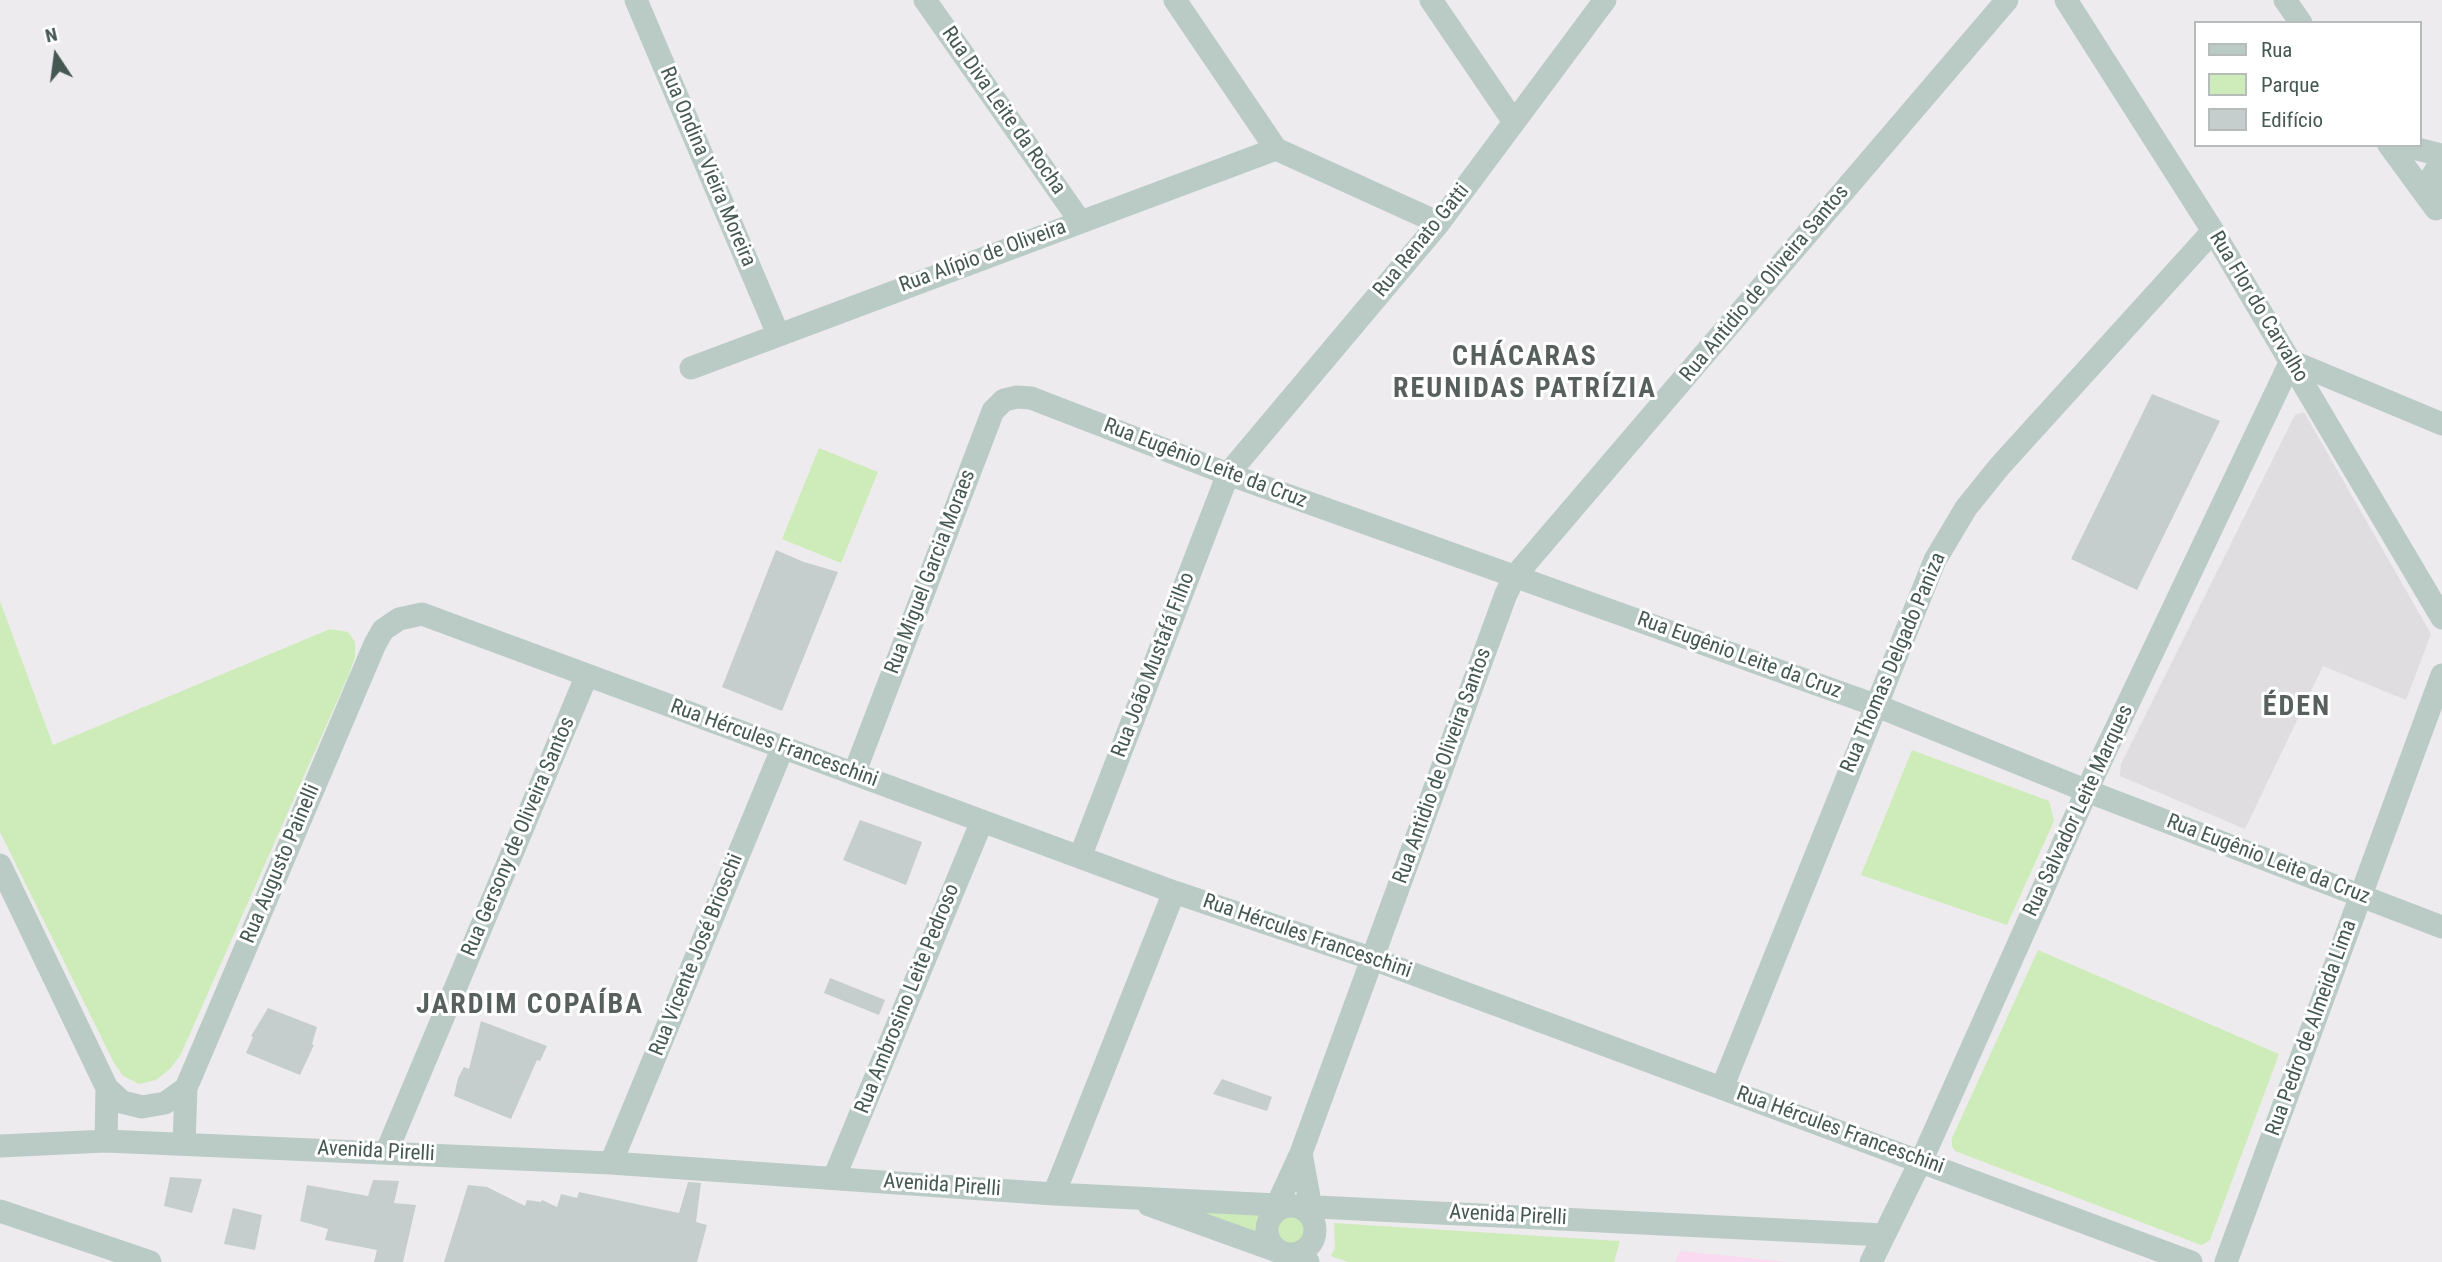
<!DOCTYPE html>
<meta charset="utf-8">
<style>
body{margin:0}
#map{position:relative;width:2442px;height:1262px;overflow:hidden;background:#eeebee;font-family:"Roboto Condensed",sans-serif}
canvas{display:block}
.legend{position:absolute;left:2194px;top:21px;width:228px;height:126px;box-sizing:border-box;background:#fff;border:2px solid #b5bcba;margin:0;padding:9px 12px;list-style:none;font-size:21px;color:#455852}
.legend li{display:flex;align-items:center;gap:14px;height:35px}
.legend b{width:35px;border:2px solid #b5bcba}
.north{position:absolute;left:21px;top:21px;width:70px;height:70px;-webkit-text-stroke:5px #fff;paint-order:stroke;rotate:347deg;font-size:19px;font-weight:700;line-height:28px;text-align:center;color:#455852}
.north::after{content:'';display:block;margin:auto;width:24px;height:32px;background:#455852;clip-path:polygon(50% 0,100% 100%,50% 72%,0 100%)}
</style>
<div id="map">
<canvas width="2442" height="1262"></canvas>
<ul class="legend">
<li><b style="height:9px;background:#bacbc5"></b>Rua</li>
<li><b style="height:19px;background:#ceecb9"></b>Parque</li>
<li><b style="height:19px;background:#c5cecc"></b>Edifício</li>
</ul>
<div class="north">N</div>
</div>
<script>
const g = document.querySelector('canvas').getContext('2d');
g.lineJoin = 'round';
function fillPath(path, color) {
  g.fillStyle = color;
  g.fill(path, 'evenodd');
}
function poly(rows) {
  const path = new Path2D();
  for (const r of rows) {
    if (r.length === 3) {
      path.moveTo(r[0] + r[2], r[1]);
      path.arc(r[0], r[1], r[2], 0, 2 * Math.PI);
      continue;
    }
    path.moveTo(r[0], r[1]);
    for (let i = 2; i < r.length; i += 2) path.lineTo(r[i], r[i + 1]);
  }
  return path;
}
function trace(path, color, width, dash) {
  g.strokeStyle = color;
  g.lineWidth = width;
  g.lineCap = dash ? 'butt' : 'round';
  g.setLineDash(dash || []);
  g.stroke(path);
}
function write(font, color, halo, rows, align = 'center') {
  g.font = font + ' "Roboto Condensed",sans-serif';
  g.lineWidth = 6;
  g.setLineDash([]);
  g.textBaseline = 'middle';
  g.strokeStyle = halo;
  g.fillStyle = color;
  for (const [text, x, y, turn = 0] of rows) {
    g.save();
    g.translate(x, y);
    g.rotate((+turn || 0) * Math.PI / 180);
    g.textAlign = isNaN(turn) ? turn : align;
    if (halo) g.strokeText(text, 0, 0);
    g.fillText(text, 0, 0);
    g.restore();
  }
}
const education = poly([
 [2304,412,2431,634,2406,700,2323,666,2245,829,2120,776,2121,764,2295,415]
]);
const medical = poly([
 [1680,1251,1788,1262,1675,1262]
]);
const green = poly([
 [819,448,878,472,841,563,782,539],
 [0,601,53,745,330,629,348,632,355,642,355,657,349,674,181,1054,170,1069,156,1080,139,1084,123,1076,114,1063,0,832],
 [1912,750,2049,801,2054,821,2007,925,1861,875],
 [2038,950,2279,1054,2210,1240,2204,1244,2201,1245,1955,1151,1952,1146,1952,1138],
 [1174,1202,1266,1212,1260,1217,1259,1233],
 [1291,1230,17],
 [1334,1223,1620,1241,1614,1262,1348,1262,1331,1256,1335,1247]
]);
const building = poly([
 [2152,394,2220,421,2137,590,2071,559],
 [776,550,804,562,838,572,782,711,722,687],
 [860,820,922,842,906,885,843,860],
 [830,978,885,1000,879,1015,824,993],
 [268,1008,317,1027,312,1044,314,1045,300,1075,246,1053,253,1037,251,1036],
 [481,1021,547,1046,540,1061,537,1060,511,1119,454,1096,458,1078,464,1067,469,1069],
 [1222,1079,1272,1097,1267,1111,1213,1094],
 [170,1177,202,1179,192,1213,164,1206],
 [373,1180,399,1181,394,1203,416,1205,403,1262,374,1262,377,1250,325,1240,328,1229,300,1221,307,1185,368,1196],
 [688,1182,701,1183,696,1222,707,1225,697,1262,444,1262,468,1185,487,1187,525,1206,527,1200,541,1202,542,1200,557,1207,561,1194,577,1198,579,1192,679,1213],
 [233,1208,262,1215,255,1250,224,1244]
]);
const minor = poly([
 [636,0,778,334],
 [925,0,1080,221],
 [1175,0,1276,149],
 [1431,0,1514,122],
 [2066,0,2213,231,2442,618],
 [2285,0,2301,23],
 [2389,145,2436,209],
 [2401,145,2442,155],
 [1276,149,1439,223],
 [2434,206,2431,186,2433,175,2442,160],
 [691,368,1276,149],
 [854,774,993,411,1004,400,1017,397,1031,398,1228,474,1875,705,2087,791,2442,927],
 [1080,857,1228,474,1439,223,1605,0],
 [0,865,107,1088,122,1102,142,1107,165,1103,186,1088],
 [1722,1088,1935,560,1966,508,1999,467,2213,231],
 [106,1141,107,1088],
 [184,1144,186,1088,375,644,383,630,399,619,422,614,1174,892,1373,959,2191,1262],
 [0,1146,106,1141,611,1163,1054,1194,1884,1235],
 [386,1153,587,675],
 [1301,1153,1313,1219],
 [611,1163,783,747],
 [834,1178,982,821],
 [1054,1194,1174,892],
 [1149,1205,1308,1262],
 [1291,1230,24],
 [0,1211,150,1262],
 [1272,1216,1301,1153,1506,594,1515,576,2007,0],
 [1871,1262,1928,1146,2094,775,2291,361,2442,424],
 [2226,1262,2442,675]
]);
const streetNames = [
 ["Rua Diva Leite da Rocha",1003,111,55],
 ["Rua Ondina Vieira Moreira",707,167,67],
 ["Rua Renato Gatti",1422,241,-51],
 ["Rua Alípio de Oliveira",983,257,-20],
 ["Rua Antidio de Oliveira Santos",1765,284,-50],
 ["Rua Flor do Carvalho",2258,307,59],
 ["Rua Eugênio Leite da Cruz",1205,464,21],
 ["Rua Miguel Garcia Moraes",931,572,-69],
 ["Rua Eugênio Leite da Cruz",1739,656,20],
 ["Rua Thomas Delgado Paniza",1894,663,-67],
 ["Rua João Mustafá Filho",1154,665,-69],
 ["Rua Hércules Franceschini",774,744,20],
 ["Rua Antidio de Oliveira Santos",1443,766,-70],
 ["Rua Salvador Leite Marques",2079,811,-65],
 ["Rua Gersony de Oliveira Santos",519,837,-67],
 ["Rua Eugênio Leite da Cruz",2268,860,21],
 ["Rua Augusto Painelli",281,864,-67],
 ["Rua Hércules Franceschini",1307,937,19],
 ["Rua Vicente José Brioschi",697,955,-68],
 ["Rua Ambrosino Leite Pedroso",908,999,-68],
 ["Rua Pedro de Almeida Lima",2312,1028,-70],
 ["Rua Hércules Franceschini",1840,1131,20],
 ["Avenida Pirelli",376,1152,3],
 ["Avenida Pirelli",942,1186,4],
 ["Avenida Pirelli",1508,1216,3]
];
const districtNames = [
 ["CHÁCARAS",1525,358],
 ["REUNIDAS PATRÍZIA",1525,390],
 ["ÉDEN",2297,708],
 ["JARDIM COPAÍBA",530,1006]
];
fillPath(education, '#dfdde0');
fillPath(medical, '#f9daf0');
fillPath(green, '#ceecb9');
fillPath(building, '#c5cecc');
trace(minor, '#bacbc5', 23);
write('21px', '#455852', '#fff', streetNames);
g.letterSpacing = '2px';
write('bold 28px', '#58605e', '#fff', districtNames);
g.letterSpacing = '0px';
</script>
